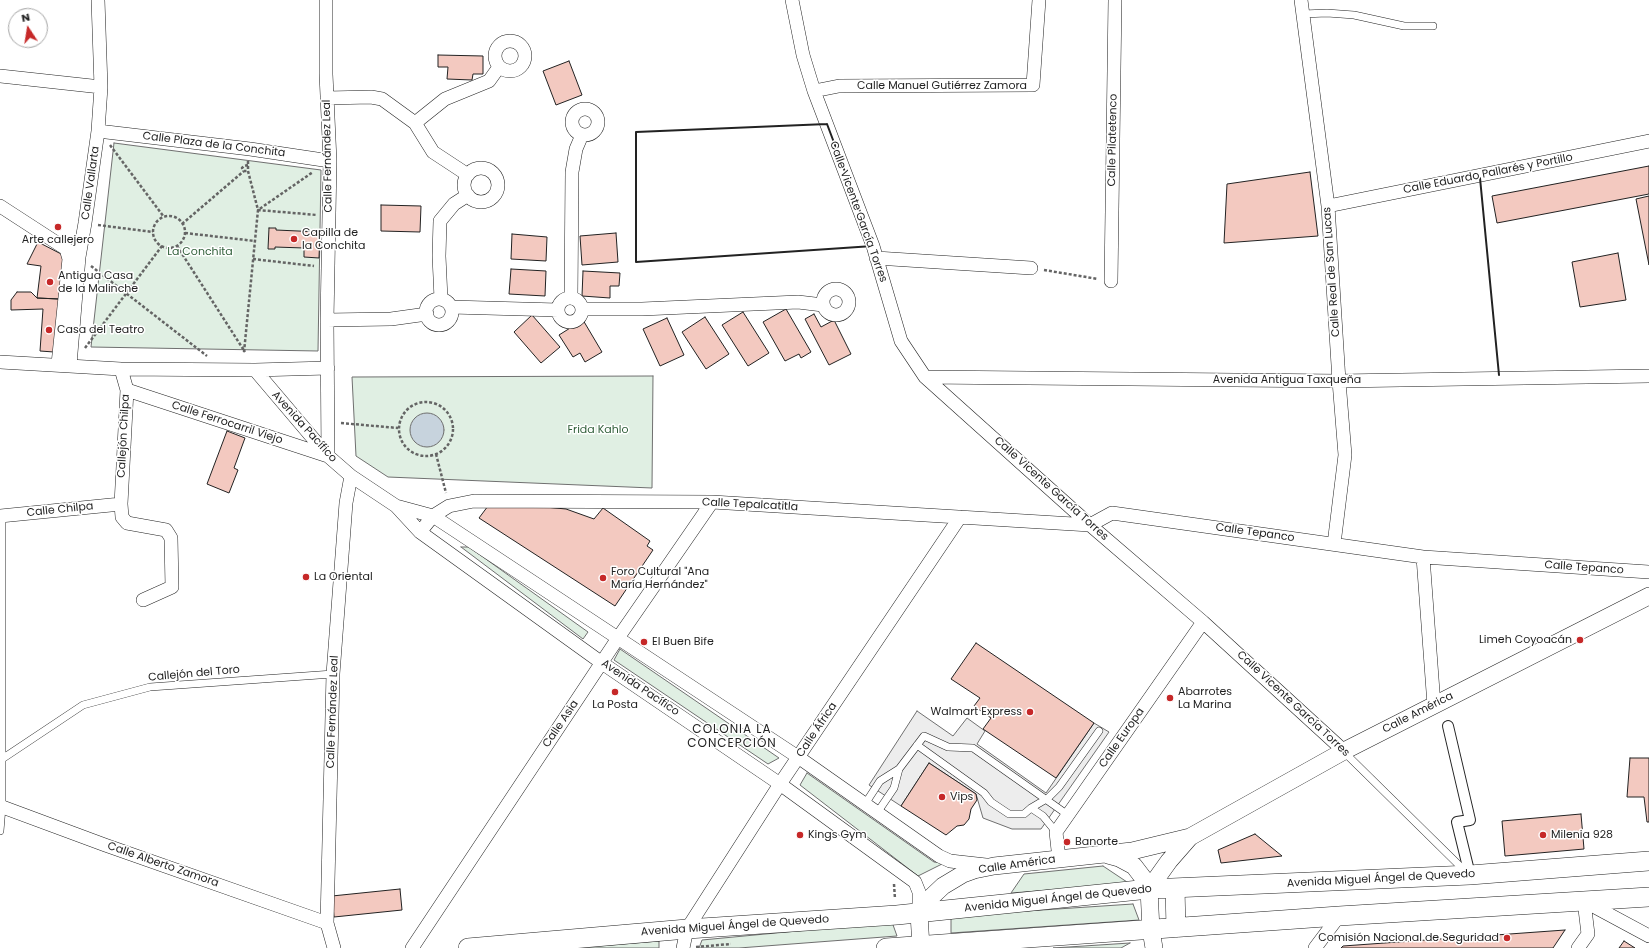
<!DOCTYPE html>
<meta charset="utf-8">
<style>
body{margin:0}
#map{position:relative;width:1649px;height:948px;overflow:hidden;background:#fff;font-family:Poppins,sans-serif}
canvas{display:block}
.north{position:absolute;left:8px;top:8px;width:40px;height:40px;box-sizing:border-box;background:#fff;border:1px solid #a7a7a7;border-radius:50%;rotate:348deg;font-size:11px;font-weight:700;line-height:16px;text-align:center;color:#222}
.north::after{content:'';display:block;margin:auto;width:14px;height:18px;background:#c62828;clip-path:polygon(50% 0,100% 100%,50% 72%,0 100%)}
</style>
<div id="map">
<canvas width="1649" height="948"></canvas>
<div class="north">N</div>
</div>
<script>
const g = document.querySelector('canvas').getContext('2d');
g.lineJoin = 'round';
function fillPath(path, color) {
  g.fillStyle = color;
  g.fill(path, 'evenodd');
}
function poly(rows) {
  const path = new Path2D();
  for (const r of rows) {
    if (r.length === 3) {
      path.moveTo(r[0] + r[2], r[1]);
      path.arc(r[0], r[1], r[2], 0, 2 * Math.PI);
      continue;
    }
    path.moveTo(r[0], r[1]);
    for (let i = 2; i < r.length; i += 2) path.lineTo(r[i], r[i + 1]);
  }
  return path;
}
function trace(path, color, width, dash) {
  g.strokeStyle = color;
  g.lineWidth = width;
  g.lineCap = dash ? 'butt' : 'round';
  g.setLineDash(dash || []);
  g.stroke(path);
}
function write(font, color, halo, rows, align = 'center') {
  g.font = font + ' Poppins,sans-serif';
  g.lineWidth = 3;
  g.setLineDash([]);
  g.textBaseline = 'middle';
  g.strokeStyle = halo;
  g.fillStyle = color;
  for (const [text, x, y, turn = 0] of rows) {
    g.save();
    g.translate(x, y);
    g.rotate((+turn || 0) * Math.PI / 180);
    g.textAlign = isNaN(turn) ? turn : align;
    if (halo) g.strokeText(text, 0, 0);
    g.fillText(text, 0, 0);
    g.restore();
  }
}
const green = poly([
 [114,143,321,170,318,351,91,347,114,143],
 [653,376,652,488,388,477,356,456,352,377,653,376],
 [461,547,469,547,588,632,583,639,461,547],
 [620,649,779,758,768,764,614,660,620,649],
 [807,773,934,862,944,863,918,876,800,785,807,773],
 [1103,866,1130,884,1011,893,1024,874,1103,866],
 [1133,904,1139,920,951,933,951,916,1133,904],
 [892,922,897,936,739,948,699,948,702,940,892,922],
 [659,941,659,948,574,948,659,941],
 [1130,943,1121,948,1053,948,1130,943]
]);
const parking = poly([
 [917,711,953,736,967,718,985,731,977,744,1046,793,1094,723,1109,732,1041,829,1012,829,983,818,976,794,929,763,901,806,869,785,917,711]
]);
const water = poly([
 [427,430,17]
]);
const building = poly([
 [438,55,483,56,483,74,473,74,472,80,447,79,448,67,438,67,438,55],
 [569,61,582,95,556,105,543,71,569,61],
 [1649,166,1649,194,1497,223,1492,196,1649,166],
 [1310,172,1318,236,1224,243,1227,184,1310,172],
 [1649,196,1649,265,1636,199,1649,196],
 [381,205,421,206,420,232,381,231,381,205],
 [269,228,276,228,276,230,320,232,319,258,304,257,304,248,275,247,275,249,268,249,269,228],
 [616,233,618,262,582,265,580,236,616,233],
 [512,234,547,237,546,261,511,259,512,234],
 [38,242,65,256,59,299,37,298,41,266,27,264,38,242],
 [1618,253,1626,300,1580,307,1572,262,1618,253],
 [511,269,546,271,545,296,509,294,511,269],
 [583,271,620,273,619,286,610,286,610,298,582,296,583,271],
 [17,292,31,292,37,298,59,299,54,352,40,351,43,309,11,310,11,300,17,292],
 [786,309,811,352,801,358,799,354,785,361,763,322,786,309],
 [743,312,769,353,748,366,722,325,743,312],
 [814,314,821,327,834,320,851,354,829,365,805,319,814,314],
 [532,315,560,347,541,363,514,332,532,315],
 [705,317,729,354,706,369,682,332,705,317],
 [667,318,684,355,660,366,643,329,667,318],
 [583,320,602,352,585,362,580,353,573,357,559,335,583,320],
 [227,431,245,438,234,468,238,470,229,493,207,484,227,431],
 [488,506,545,507,566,509,594,519,603,508,650,541,647,546,653,550,615,606,479,518,488,506],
 [976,643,1094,723,1056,778,983,729,991,718,974,706,980,698,951,679,976,643],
 [1630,758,1649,758,1649,822,1647,822,1644,797,1627,797,1630,758],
 [929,763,976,794,977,800,971,809,969,819,964,825,957,826,946,835,901,806,929,763],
 [1581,814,1584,849,1505,856,1502,821,1581,814],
 [1255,834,1282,856,1221,863,1218,850,1255,834],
 [400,889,402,910,334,917,332,896,400,889],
 [1565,930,1553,948,1341,948,1343,946,1565,930],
 [1624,941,1635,948,1619,948,1624,941]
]);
const path = poly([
 [110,145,164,217],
 [248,161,248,171,258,210,317,215],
 [248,165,244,166,242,168,244,171,248,171],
 [169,232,16],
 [182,224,244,171],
 [98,225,153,232],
 [185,233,255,241],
 [177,246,245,352],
 [253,259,314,266],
 [91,266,207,356],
 [1044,270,1098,279],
 [85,348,162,246],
 [244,352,258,210,313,172],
 [426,429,27],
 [341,423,398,428],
 [436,454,446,493],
 [894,884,895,899],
 [696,947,731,944]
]);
const service = poly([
 [1303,14,1327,13,1354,15,1404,26,1433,26],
 [917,745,984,793,991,802,1009,814,1024,814,1031,808,1048,798,1059,787,1099,731],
 [1344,752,1466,872],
 [2,759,83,705,150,687,333,674],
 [865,804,880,781,899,769],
 [1031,808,1043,816,1056,832],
 [877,813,894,788,899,769,924,736,948,747,973,748,1068,815],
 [0,831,2,807,2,516]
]);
const pedestrian = poly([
 [1448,726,1470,820,1457,822,1470,875]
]);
const minor = poly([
 [326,0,326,74,330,161,327,320,328,456],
 [792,0,803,55,814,91,873,246,901,341,925,377,1090,525,1203,622,1344,751],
 [1301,0,1328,206,1339,381,1345,455,1334,544],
 [510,56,15],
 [0,76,101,87],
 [814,91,839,86,1033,85,1039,0],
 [327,98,371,97,382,99,415,123,433,152,468,175],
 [585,122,13],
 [415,123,445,99,489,81,499,67],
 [98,131,250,149,330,161],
 [481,185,17],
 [0,206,74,254],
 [1328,206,1649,141],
 [876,258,1031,268],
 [1111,281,1115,0],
 [836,302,13],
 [570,310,12],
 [571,298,572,172,576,149,582,135],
 [441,299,439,256,440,221,454,204,468,195],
 [439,312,13],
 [451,307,558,310],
 [582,309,642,309,798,302,823,305],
 [327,320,391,319,427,314],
 [0,362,121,369,255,370,328,368],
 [58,364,69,259,66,249],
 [70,365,79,257,85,223,98,131,101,87,98,0],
 [121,369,127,390,121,504,122,517,127,523,166,530,171,538,172,587,143,600],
 [255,370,328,456,351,476,396,506,420,532,602,663,780,784,915,882,919,892,919,913],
 [925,377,1339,381,1649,376],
 [127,390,328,456],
 [396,506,433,516,798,757,939,856,950,861,986,865],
 [0,516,121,504],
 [1090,525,1112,513,1423,557,1649,572],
 [420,532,433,516,449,506,474,501,712,502,1090,525],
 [1423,557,1434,705],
 [0,806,105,845,327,923],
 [1059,859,1056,832,1203,622],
 [1584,901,1649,936],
 [334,948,327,923,333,674,346,503,351,476],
 [412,948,618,638,712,502],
 [683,948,687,929,780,784,960,517],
 [1315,948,1339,916],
 [1578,948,1588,934,1584,901]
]);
const tertiary = poly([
 [1108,855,1119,858,1134,866,1147,883,1149,889,1151,930,1154,948],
 [1149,889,1169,861,1190,837],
 [921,948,919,913,923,906,926,902,943,886,963,874,974,870,994,866,1132,851,1190,837,1344,751,1649,596]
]);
const secondary = poly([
 [1175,888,1176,928],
 [468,948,687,929,897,915,1149,889,1470,875,1649,861],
 [886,948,1339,916,1649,897]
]);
const wall = poly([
 [827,124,873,246,636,262,636,132,827,124],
 [1480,178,1499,375]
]);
const markers = [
 [58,227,4,"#c62828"],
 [294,239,4,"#c62828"],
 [50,282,4,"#c62828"],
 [49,330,4,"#c62828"],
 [306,577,4,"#c62828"],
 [603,578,4,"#c62828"],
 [1580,640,4,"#c62828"],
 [644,642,4,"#c62828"],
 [615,692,4,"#c62828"],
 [1170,698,4,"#c62828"],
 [1030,712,4,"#c62828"],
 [942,797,4,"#c62828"],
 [800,835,4,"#c62828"],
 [1543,835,4,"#c62828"],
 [1067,842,4,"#c62828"],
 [1507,938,4,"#c62828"]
];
const streetNames = [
 ["Calle Manuel Gutiérrez Zamora",942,86],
 ["Calle Pilatetenco",1113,140,-89],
 ["Calle Plaza de la Conchita",214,145,7],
 ["Calle Fernández Leal",328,156,-91],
 ["Calle Eduardo Pallarés y Portillo",1488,174,-11],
 ["Calle Vallarta",91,183,-82],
 ["Calle Vicente García Torres",858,212,70],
 ["Calle Real de San Lucas",1332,272,-94],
 ["Avenida Antigua Taxqueña",1287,380],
 ["Calle Ferrocarril Viejo",227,423,18],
 ["Avenida Pacífico",304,427,48],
 ["Callejón Chilpa",124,436,-87],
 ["Calle Vicente García Torres",1051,489,42],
 ["Calle Tepalcatitla",750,505,3],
 ["Calle Chilpa",60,510,-6],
 ["Calle Tepanco",1255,533,8],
 ["Calle Tepanco",1584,568,4],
 ["Callejón del Toro",194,674,-5],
 ["Avenida Pacífico",640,688,34],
 ["Calle Vicente García Torres",1293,704,43],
 ["Calle Fernández Leal",333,712,-88],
 ["Calle América",1418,713,-27],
 ["Calle Asia",561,724,-56],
 ["Calle África",817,730,-56],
 ["Calle Europa",1122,738,-55],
 ["Calle Alberto Zamora",163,865,19],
 ["Calle América",1017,865,-8],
 ["Avenida Miguel Ángel de Quevedo",1381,879,-3],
 ["Avenida Miguel Ángel de Quevedo",1058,899,-6],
 ["Avenida Miguel Ángel de Quevedo",735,926,-4]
];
const poiNames = [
 ["Capilla de",302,233],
 ["la Conchita",302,246],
 ["Arte callejero",58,240,"center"],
 ["Antigua Casa",58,276],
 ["de la Malinche",58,289],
 ["Casa del Teatro",57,330],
 ["Foro Cultural \"Ana",611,572],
 ["María Hernández\"",611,585],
 ["La Oriental",314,577],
 ["Limeh Coyoacán",1572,640,"right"],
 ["El Buen Bife",652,642],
 ["Abarrotes",1178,692],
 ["La Marina",1178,705],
 ["La Posta",615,705,"center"],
 ["Walmart Express",1022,712,"right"],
 ["Vips",950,797],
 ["Kings Gym",808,835],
 ["Milenia 928",1551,835],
 ["Banorte",1075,842],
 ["Comisión Nacional de Seguridad",1499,938,"right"]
];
const parkNames = [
 ["La Conchita",200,252],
 ["Frida Kahlo",598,430]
];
const neighbourhoodNames = [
 ["COLONIA LA",732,730],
 ["CONCEPCIÓN",732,744]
];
fillPath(green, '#e0efe3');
trace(green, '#6f6f6f', 1);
fillPath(parking, '#ededed');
trace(parking, '#6f6f6f', 1);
fillPath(water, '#c7d3dd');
trace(water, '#6f6f6f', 1);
fillPath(building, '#f3c9c0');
trace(building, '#222', 1);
trace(service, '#222', 8);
trace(pedestrian, '#222', 12);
trace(minor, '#222', 14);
trace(tertiary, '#222', 18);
trace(secondary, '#222', 20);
trace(path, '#646464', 2.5, [3, 2]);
trace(service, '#fff', 7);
trace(pedestrian, '#fff', 10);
trace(minor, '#fff', 13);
trace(tertiary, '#fff', 17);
trace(secondary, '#fff', 19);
trace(wall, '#222', 2);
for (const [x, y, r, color] of markers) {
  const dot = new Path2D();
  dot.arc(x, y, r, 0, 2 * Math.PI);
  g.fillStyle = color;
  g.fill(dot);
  trace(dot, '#fff', 1.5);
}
write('11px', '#222', '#fff', streetNames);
write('11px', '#222', '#fff', poiNames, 'left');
write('11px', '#2f5e38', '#fff', parkNames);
g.letterSpacing = '1px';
write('12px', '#222', '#fff', neighbourhoodNames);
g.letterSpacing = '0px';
</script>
